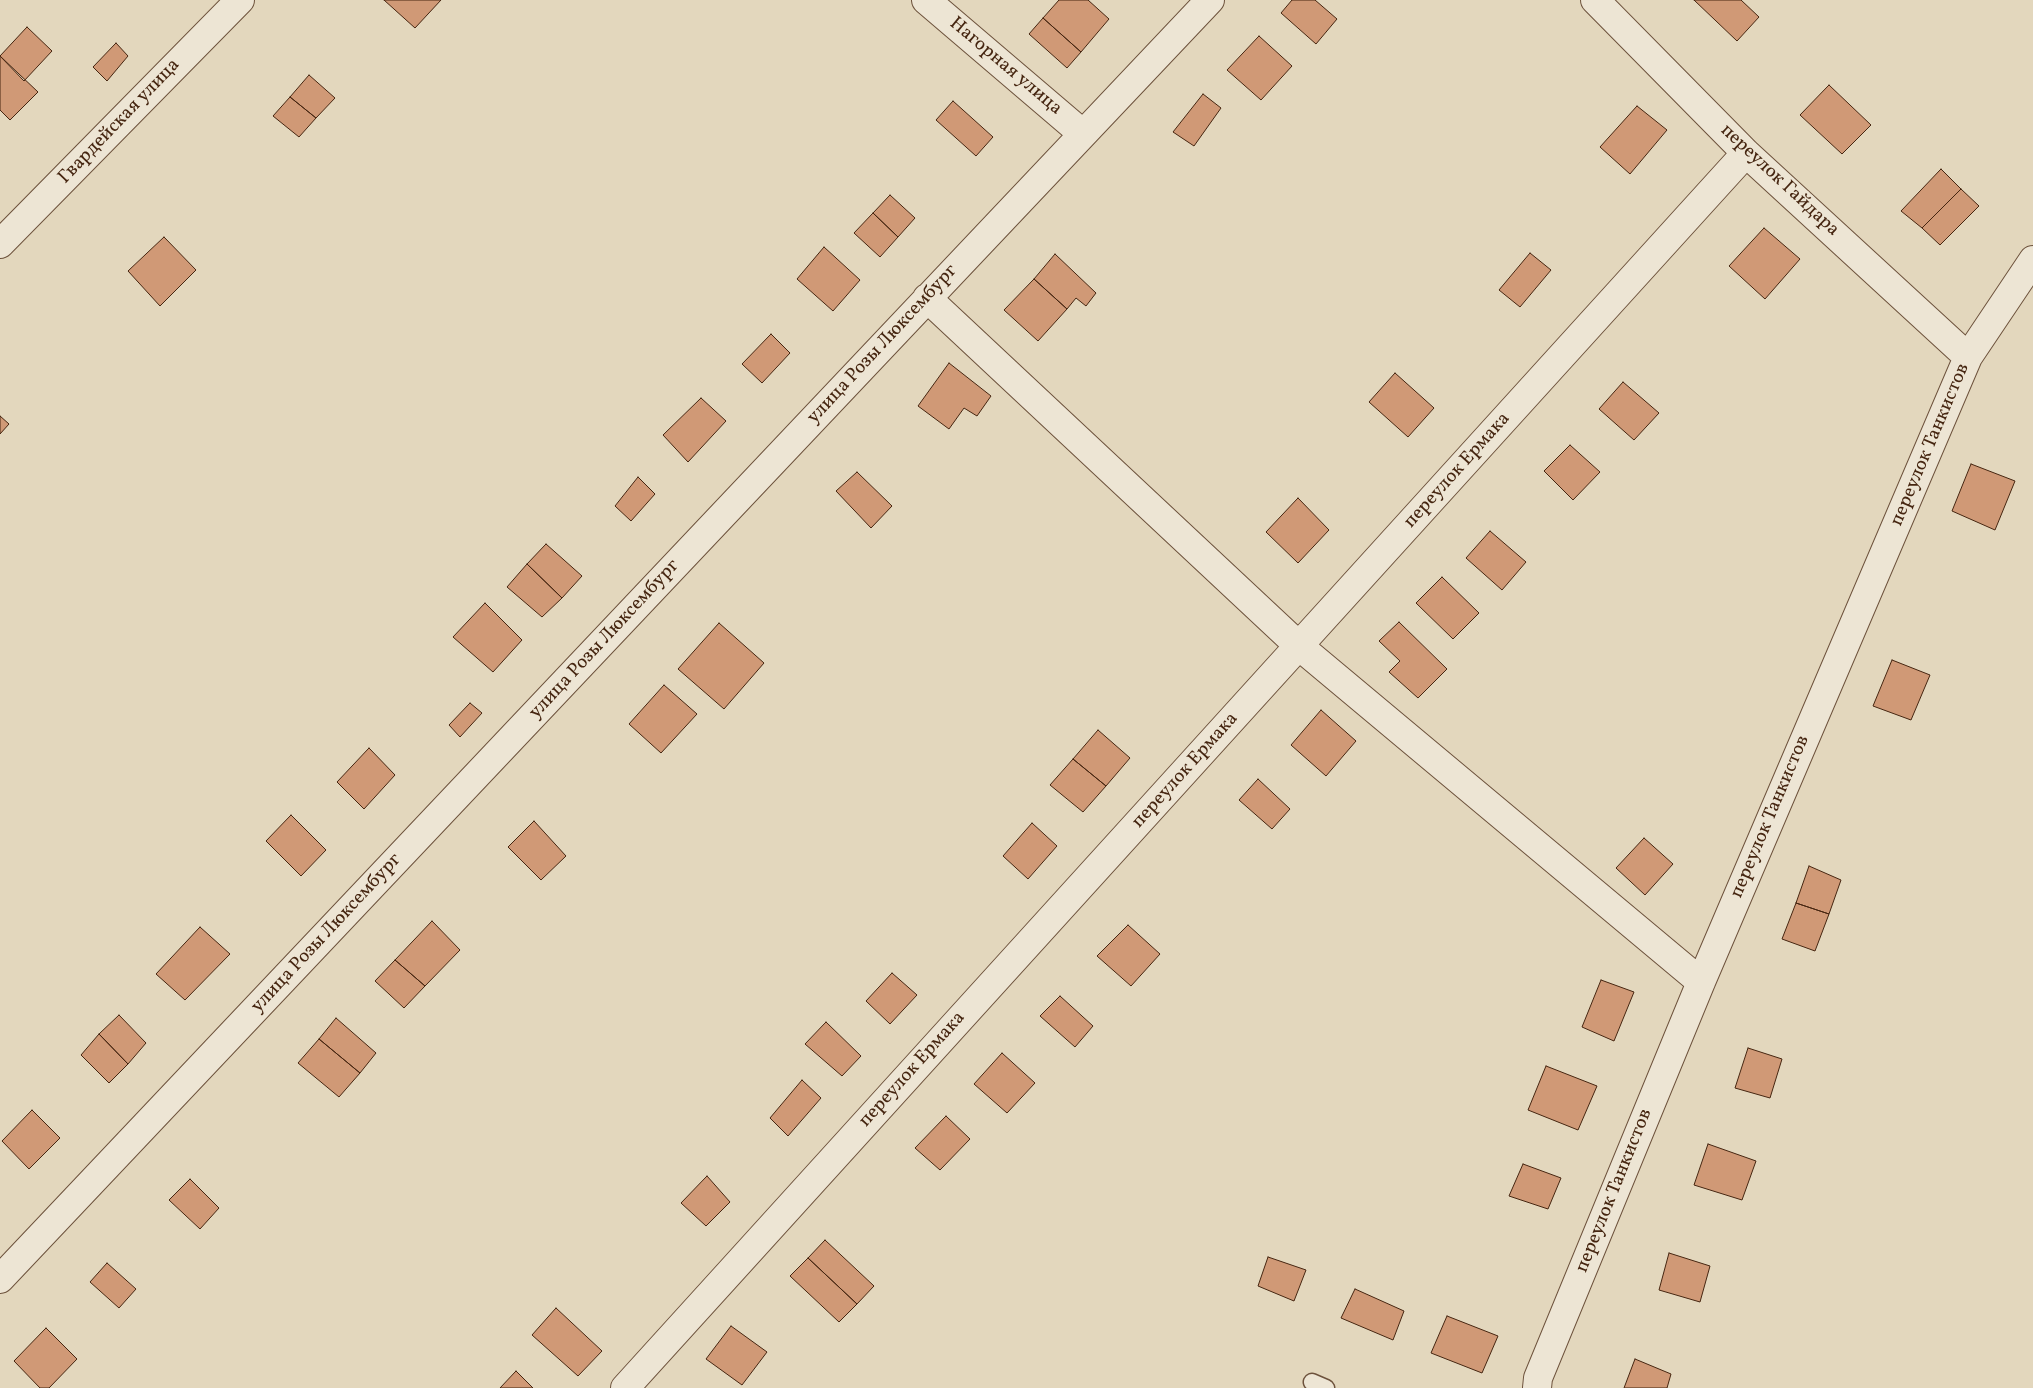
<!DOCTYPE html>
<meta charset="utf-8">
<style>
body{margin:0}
canvas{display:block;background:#e3d7bd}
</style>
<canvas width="2033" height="1388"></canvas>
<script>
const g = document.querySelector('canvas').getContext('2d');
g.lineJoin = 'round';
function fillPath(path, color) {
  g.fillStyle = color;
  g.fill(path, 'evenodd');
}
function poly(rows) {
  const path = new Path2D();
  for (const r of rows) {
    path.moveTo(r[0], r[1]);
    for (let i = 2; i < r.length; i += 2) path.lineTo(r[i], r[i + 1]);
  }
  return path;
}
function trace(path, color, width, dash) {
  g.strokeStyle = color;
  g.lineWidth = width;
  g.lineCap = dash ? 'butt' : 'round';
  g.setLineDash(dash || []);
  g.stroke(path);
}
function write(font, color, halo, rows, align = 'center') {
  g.font = font + ' Vollkorn,serif';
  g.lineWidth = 5;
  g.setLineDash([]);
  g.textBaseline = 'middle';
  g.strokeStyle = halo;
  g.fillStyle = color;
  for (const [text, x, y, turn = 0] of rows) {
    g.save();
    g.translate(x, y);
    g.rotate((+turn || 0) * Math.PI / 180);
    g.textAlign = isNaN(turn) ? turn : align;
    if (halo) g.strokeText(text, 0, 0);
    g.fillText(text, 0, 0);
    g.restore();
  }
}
const building = poly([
 [384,0,441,0,415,28,384,0],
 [1059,0,1088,0,1109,19,1081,52,1043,18,1059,0],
 [1292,0,1315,0,1337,19,1316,44,1281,13,1292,0],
 [1694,0,1741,0,1759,17,1737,41,1694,0],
 [1043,18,1081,52,1067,68,1029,34,1043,18],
 [27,27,52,51,24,81,0,56,27,27],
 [1259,36,1292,66,1261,100,1227,70,1259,36],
 [116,43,128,56,107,81,93,67,116,43],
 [0,56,38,92,10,120,0,110,0,56],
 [309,75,335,98,316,118,290,97,309,75],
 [1829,85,1871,125,1842,154,1800,115,1829,85],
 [1203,94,1221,108,1194,146,1173,132,1203,94],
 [290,97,316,118,299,137,273,116,290,97],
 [953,101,993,137,976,156,936,120,953,101],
 [1637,106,1667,130,1630,174,1600,147,1637,106],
 [1941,169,1961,189,1922,228,1901,211,1941,169],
 [1961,189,1979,206,1940,245,1922,228,1961,189],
 [890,195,915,218,898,237,873,213,890,195],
 [873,213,898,237,880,257,854,233,873,213],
 [1764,228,1800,259,1765,299,1729,266,1764,228],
 [164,237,196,270,160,306,128,271,164,237],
 [824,247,860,280,833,311,797,279,824,247],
 [1530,253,1551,270,1520,307,1499,290,1530,253],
 [1055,254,1096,293,1086,306,1076,298,1067,309,1034,279,1055,254],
 [1034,279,1067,309,1038,341,1004,310,1034,279],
 [771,334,790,353,762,383,742,364,771,334],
 [949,363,991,396,977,416,964,408,949,429,918,406,949,363],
 [1395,373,1434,408,1408,437,1369,402,1395,373],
 [1623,382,1659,413,1634,440,1599,409,1623,382],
 [701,398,726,421,688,462,663,435,701,398],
 [0,416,9,424,0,434,0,416],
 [1570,445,1600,472,1573,500,1544,471,1570,445],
 [1971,464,2015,481,1995,530,1952,511,1971,464],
 [857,472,892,506,871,528,836,491,857,472],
 [638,477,655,494,631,521,615,506,638,477],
 [1298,498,1329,530,1298,563,1266,532,1298,498],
 [1490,531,1526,562,1502,590,1466,558,1490,531],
 [546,544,582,576,562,598,527,564,546,544],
 [527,564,562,598,542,617,507,587,527,564],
 [1442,577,1479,613,1453,639,1416,603,1442,577],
 [485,603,522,640,493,672,453,637,485,603],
 [1399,622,1447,669,1418,698,1389,672,1400,661,1379,641,1399,622],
 [719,623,764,663,724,709,678,669,719,623],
 [1892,660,1930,675,1911,720,1873,706,1892,660],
 [664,685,697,714,661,753,629,724,664,685],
 [470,703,482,713,460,737,449,725,470,703],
 [1321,710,1356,741,1326,776,1291,745,1321,710],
 [1098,730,1130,758,1106,786,1073,759,1098,730],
 [369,748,395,775,364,809,337,782,369,748],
 [1073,759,1106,786,1083,812,1050,785,1073,759],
 [1258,779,1290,809,1272,829,1239,800,1258,779],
 [291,815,326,850,301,876,266,841,291,815],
 [534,821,566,856,541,880,508,847,534,821],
 [1032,823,1057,846,1028,879,1003,856,1032,823],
 [1644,838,1673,864,1645,895,1616,868,1644,838],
 [1809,866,1841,880,1829,914,1796,903,1809,866],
 [1796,903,1829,914,1815,951,1782,939,1796,903],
 [432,921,460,950,425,986,395,960,432,921],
 [1128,925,1160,954,1131,986,1097,956,1128,925],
 [200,927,230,954,185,1000,156,974,200,927],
 [395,960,425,986,404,1008,375,981,395,960],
 [892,973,917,995,890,1024,866,1001,892,973],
 [1601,980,1634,992,1614,1041,1582,1027,1601,980],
 [1060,996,1093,1026,1075,1047,1040,1016,1060,996],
 [119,1015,146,1043,128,1064,99,1034,119,1015],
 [336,1018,376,1053,360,1073,319,1039,336,1018],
 [826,1022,861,1056,842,1076,805,1044,826,1022],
 [99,1034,128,1064,109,1083,81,1055,99,1034],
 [319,1039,360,1073,339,1097,298,1063,319,1039],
 [1748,1048,1782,1059,1770,1098,1735,1088,1748,1048],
 [1002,1053,1035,1083,1007,1113,974,1084,1002,1053],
 [1546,1066,1597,1086,1578,1130,1528,1110,1546,1066],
 [802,1080,821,1098,788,1136,770,1118,802,1080],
 [32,1110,60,1138,29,1169,2,1141,32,1110],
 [946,1116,970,1139,940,1170,915,1148,946,1116],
 [1708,1144,1756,1161,1742,1200,1694,1185,1708,1144],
 [1523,1164,1561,1178,1548,1209,1509,1196,1523,1164],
 [707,1176,730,1202,706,1226,681,1203,707,1176],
 [190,1179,219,1208,200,1229,169,1200,190,1179],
 [825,1240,874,1286,857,1304,808,1258,825,1240],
 [1669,1253,1710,1266,1700,1302,1659,1290,1669,1253],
 [1268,1257,1306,1270,1294,1301,1258,1286,1268,1257],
 [808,1258,857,1304,839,1322,790,1276,808,1258],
 [107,1263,136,1289,119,1308,90,1282,107,1263],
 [1355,1289,1404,1311,1393,1340,1341,1318,1355,1289],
 [556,1308,602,1351,578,1376,532,1335,556,1308],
 [1447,1316,1498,1336,1482,1373,1431,1353,1447,1316],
 [731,1326,767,1352,742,1385,706,1359,731,1326],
 [46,1328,77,1359,49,1388,40,1388,14,1361,46,1328],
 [1635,1359,1671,1374,1667,1388,1624,1388,1635,1359],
 [516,1371,533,1388,500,1388,516,1371]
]);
const lane = poly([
 [1312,1382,1326,1388]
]);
const street = poly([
 [926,0,1083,134],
 [1595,0,1746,153,1968,357],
 [0,244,240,0],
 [927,298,1299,646,1701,982],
 [0,1279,1210,0],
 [625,1388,1746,153],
 [1537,1388,1538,1378,1701,982,1968,357,2033,260]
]);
const streetNames = [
 ["Нагорная улица",1005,67,40],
 ["Гвардейская улица",120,122,-46],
 ["переулок Гайдара",1779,181,43],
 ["улица Розы Люксембург",883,345,-47],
 ["переулок Танкистов",1931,445,-67],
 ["переулок Ермака",1458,471,-48],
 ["улица Розы Люксембург",605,640,-47],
 ["переулок Ермака",1186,771,-48],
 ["переулок Танкистов",1771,817,-67],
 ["улица Розы Люксембург",327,934,-47],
 ["переулок Ермака",913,1070,-48],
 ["переулок Танкистов",1615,1191,-68]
];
fillPath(building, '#d09976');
trace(building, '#462611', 1);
trace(lane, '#6d523c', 19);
trace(street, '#6d523c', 30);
trace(lane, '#ede5d4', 16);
trace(street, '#ede5d4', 28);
write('19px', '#462611', '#ede5d4', streetNames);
</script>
